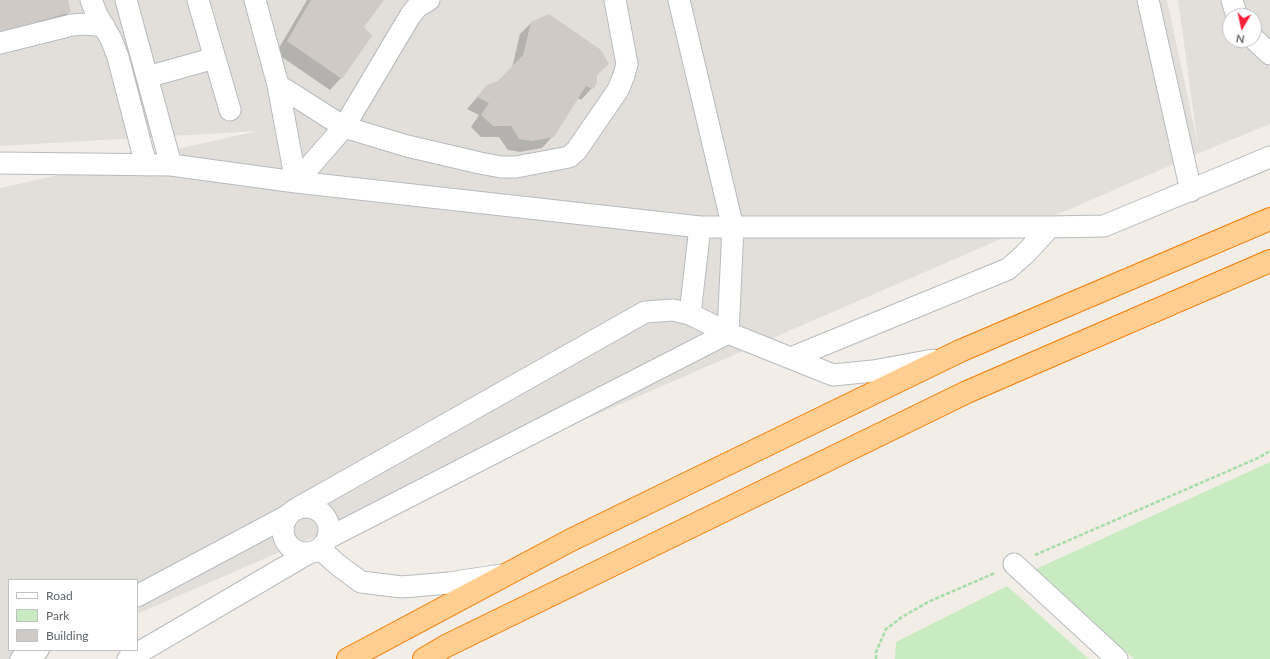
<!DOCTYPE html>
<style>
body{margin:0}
#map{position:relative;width:1270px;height:659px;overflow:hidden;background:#f2ede7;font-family:Lato,sans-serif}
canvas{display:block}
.legend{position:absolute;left:8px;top:579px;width:130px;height:72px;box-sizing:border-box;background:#fff;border:1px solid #bfc1c3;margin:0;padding:5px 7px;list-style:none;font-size:12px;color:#5e6468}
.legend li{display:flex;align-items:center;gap:8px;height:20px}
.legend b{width:20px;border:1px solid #bfc1c3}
.north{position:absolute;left:1222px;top:8px;width:40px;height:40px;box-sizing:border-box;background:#fff;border:1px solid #bfc1c3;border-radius:50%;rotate:189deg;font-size:11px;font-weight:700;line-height:16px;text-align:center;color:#5e6468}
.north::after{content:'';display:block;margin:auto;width:14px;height:18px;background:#fb233b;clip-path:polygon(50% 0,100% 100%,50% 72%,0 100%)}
</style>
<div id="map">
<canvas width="1270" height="659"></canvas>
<ul class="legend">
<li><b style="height:5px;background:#fff"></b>Road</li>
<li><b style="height:11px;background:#c9ebc1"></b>Park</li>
<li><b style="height:11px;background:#cfcac5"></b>Building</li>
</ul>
<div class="north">N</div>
</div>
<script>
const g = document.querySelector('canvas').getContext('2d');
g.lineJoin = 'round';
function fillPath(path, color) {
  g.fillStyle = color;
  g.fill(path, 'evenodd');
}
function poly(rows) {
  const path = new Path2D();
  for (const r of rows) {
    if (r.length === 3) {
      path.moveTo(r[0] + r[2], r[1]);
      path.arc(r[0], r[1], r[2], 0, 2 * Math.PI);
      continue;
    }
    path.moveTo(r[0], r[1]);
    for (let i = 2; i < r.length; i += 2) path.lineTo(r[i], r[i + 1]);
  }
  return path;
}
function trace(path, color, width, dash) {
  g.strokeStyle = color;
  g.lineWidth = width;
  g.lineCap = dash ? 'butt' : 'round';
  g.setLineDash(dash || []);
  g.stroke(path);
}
const industrial = poly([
 [0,0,1167,0,1198,145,1178,0,1270,0,1270,124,1199,153,137,614,137,580,9,580,9,650,55,650,34,659,0,659,0,188,258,131,0,146],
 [1230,16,1254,16,1254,40,1230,40]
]);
const green = poly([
 [1270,462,1270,659,1134,659,1036,569],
 [1007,586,1089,659,895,659,896,642]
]);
const shadow = poly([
 [0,0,67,0,70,11,58,23,0,40],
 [307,0,383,0,363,27,341,78,330,90,276,53],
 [531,23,596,76,592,88,581,100,577,98,553,136,542,148,520,152,508,150,499,137,481,137,471,127,479,115,467,109,487,86,498,82,512,68,520,34]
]);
const building = poly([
 [0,0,68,0,71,12,0,33],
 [311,0,384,0,364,27,372,36,342,79,287,41],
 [549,14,601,50,609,64,597,75,597,83,593,89,586,86,554,137,532,141,519,139,511,126,493,126,481,115,489,103,477,97,487,85,498,81,523,55,531,22]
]);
const path = poly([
 [1035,555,1258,458,1270,451],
 [876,659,876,652,886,629,902,617,928,602,995,573]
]);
const minor = poly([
 [91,0,97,15,111,39,118,57,146,165],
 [126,0,171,165],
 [198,0,230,110],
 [255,0,278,85,296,182],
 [1148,0,1191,191],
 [1232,0,1237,16],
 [1254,39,1270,54],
 [0,43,72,25,87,24,104,26],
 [147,77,215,58],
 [278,85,344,127,407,146,480,163,501,167,516,167,569,157,576,151,618,90,624,75,627,64,615,0],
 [0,163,171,165,296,182,700,227,1050,227,1104,226,1270,157],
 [296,182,344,127,410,16,417,7,429,0],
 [690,314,700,227],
 [791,358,1008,269,1025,254,1050,227],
 [306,530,23],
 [298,508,645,312,673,310,690,314,728,333,833,375,873,371,933,360],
 [328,538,728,333,733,228,679,0],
 [320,549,338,565,361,582,402,587,449,583,501,575],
 [1014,564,1117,659],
 [137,596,287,516],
 [21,659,38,650],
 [128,659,307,554]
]);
const highway = poly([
 [348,659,571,540,960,351,1270,219],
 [424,659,446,646,967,392,1270,261]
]);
fillPath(industrial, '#e2dfdb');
fillPath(green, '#c9ebc1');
fillPath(shadow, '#0003');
fillPath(building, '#cfcac5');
trace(minor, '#b7bbbe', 23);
trace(highway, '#f87c00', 24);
trace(path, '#a3dea7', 2.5, [4, 2]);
trace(minor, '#fff', 21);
trace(highway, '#ffce90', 22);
</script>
